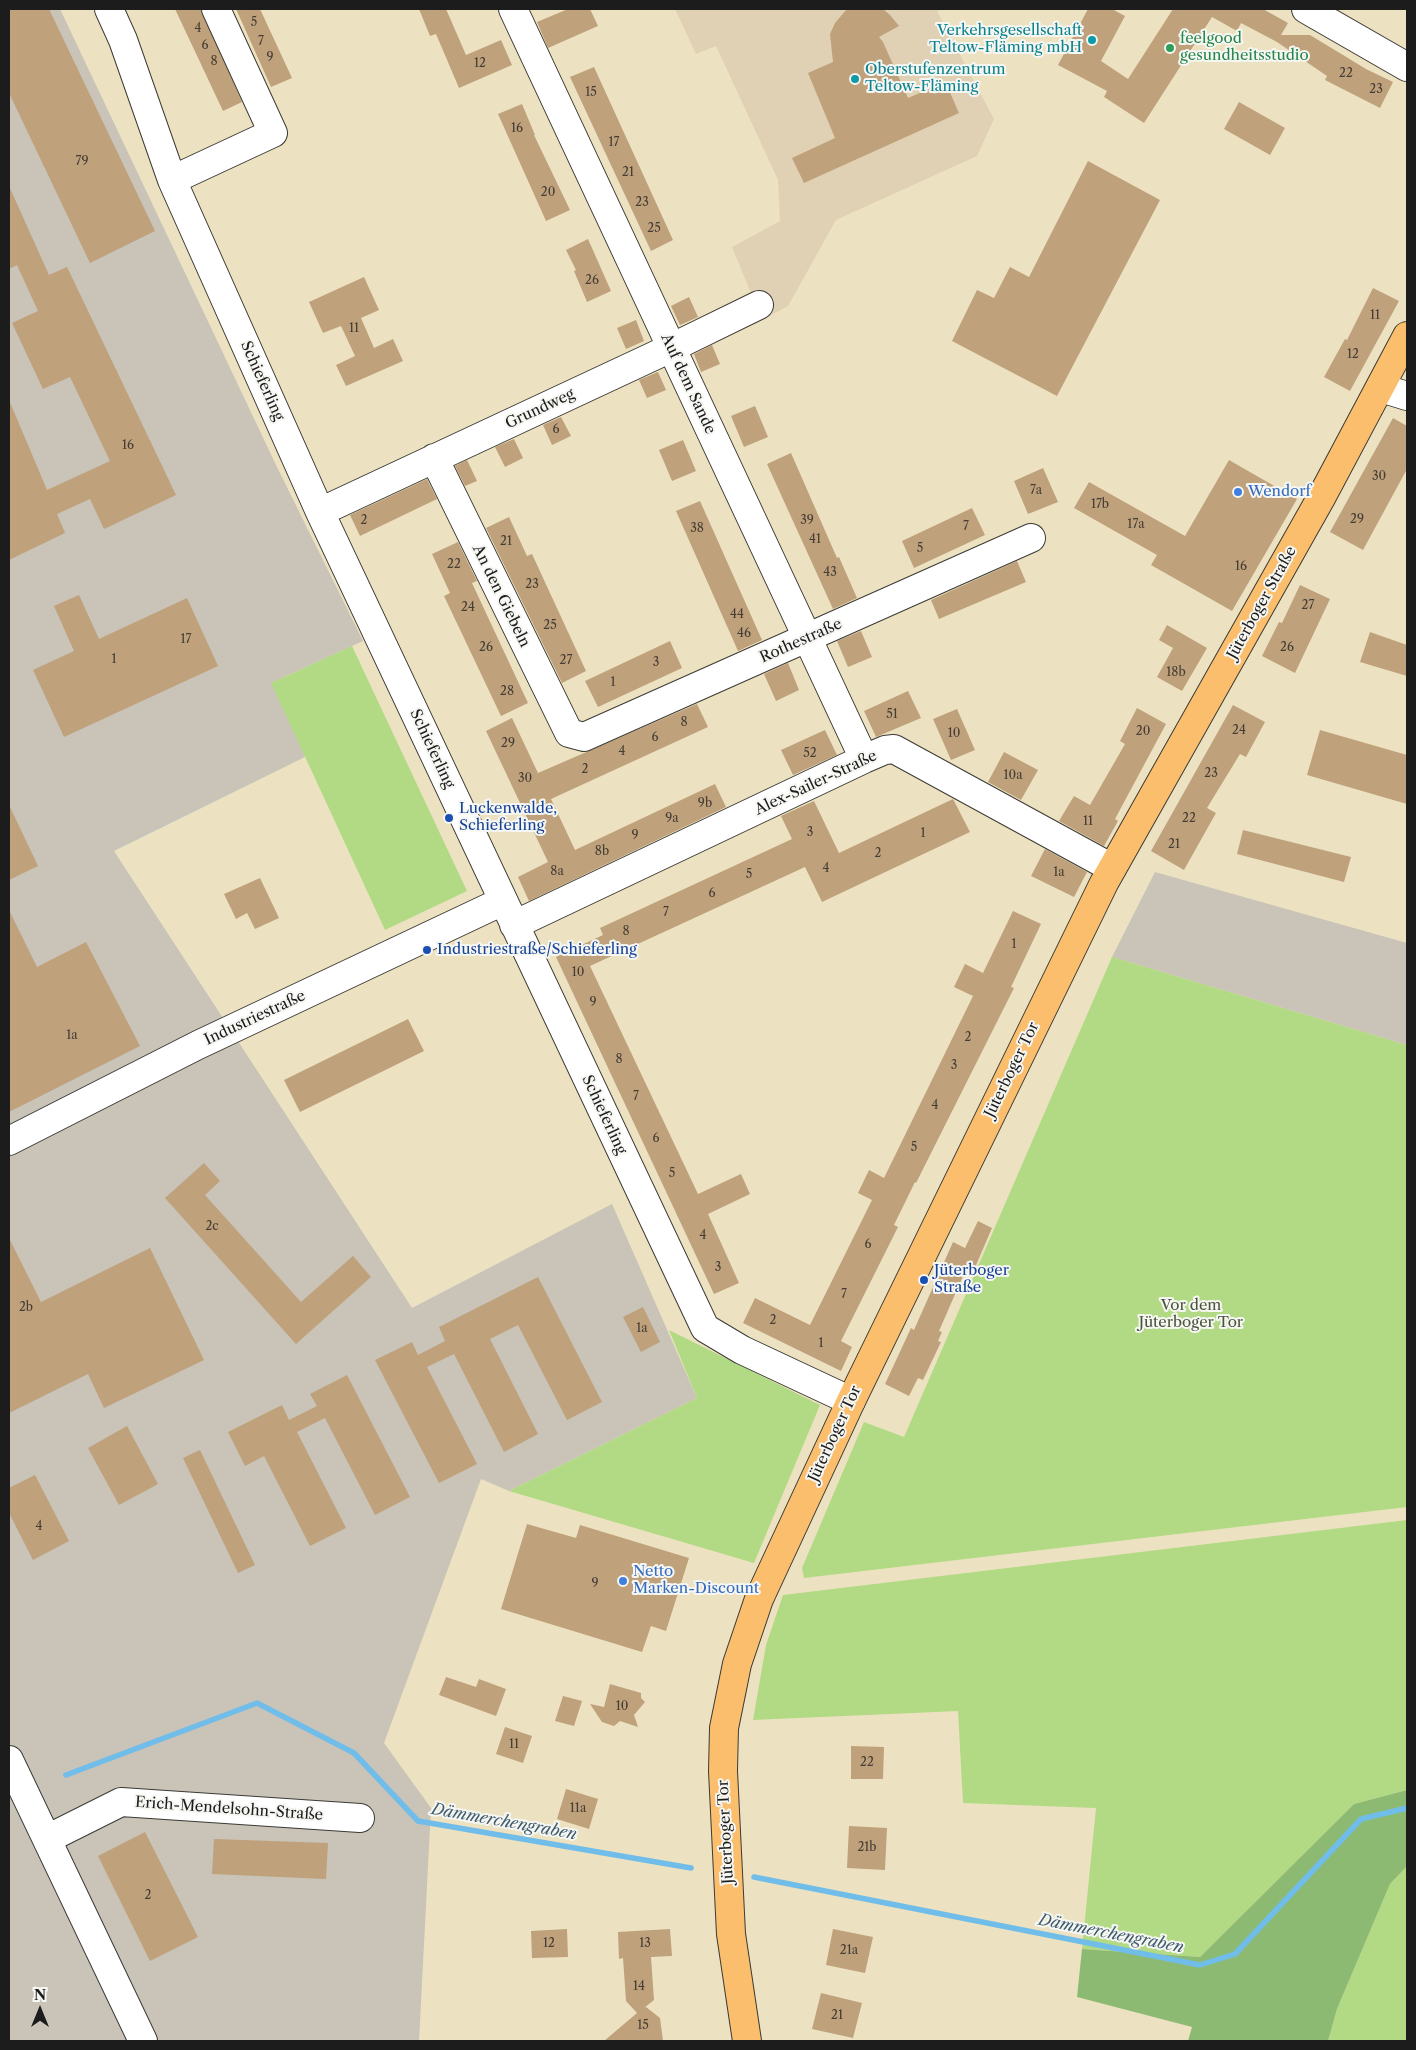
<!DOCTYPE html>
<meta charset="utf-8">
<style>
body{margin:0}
#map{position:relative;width:1416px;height:2050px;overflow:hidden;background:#ece2c1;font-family:"Libre Caslon Text",serif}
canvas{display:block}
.frame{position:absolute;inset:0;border:10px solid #1c1c1c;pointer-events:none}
.north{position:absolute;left:15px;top:1985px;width:50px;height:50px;-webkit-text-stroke:4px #f6f6f2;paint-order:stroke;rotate:0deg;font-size:14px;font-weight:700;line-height:20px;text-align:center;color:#1c1c1c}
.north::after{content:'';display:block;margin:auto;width:18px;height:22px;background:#1c1c1c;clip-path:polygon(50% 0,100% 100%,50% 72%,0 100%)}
</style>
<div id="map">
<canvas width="1416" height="2050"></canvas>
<div class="frame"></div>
<div class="north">N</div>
</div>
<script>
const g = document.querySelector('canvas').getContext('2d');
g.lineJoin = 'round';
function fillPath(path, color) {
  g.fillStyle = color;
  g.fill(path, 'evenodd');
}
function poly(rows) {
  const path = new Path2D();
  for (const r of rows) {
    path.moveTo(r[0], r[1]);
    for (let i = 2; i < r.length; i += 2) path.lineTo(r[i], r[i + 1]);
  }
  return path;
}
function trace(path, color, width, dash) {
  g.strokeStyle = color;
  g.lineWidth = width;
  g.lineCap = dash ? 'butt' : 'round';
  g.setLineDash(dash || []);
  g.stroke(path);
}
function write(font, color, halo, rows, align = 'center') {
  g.font = font + ' "Libre Caslon Text",serif';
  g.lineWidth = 4;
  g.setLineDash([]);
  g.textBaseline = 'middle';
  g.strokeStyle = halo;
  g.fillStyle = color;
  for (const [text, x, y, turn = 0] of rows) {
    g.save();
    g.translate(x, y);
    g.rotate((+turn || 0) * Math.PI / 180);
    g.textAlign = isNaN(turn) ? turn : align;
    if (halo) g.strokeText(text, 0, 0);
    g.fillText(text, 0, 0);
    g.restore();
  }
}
const built = poly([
 [675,9,944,9,937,11,994,119,977,156,836,220,788,306,762,320,732,247,780,221,778,180,716,46,696,54]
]);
const industrial = poly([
 [9,9,60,9,276,465,363,641,271,683,275,685,305,757,114,851,412,1308,612,1204,697,1398,509,1491,481,1479,384,1743,431,1808,419,2041,9,2041],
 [1155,872,1407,943,1407,1045,1112,957]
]);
const green = poly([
 [352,646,467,891,385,930,271,683],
 [1112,957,1407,1045,1407,1507,804,1578,802,1568,864,1422,904,1437],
 [669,1330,820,1405,754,1563,509,1491,697,1398],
 [1407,1520,1407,1790,1354,1804,1200,1957,1082,1949,1096,1808,963,1803,958,1711,753,1720,766,1645,783,1595],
 [1407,1866,1407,2041,1328,2041,1337,2009,1390,1884]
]);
const forest = poly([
 [1407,1790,1407,1866,1390,1884,1337,2009,1328,2041,1188,2041,1192,2027,1077,1997,1082,1949,1200,1957,1354,1804]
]);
const stream = poly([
 [66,1775,257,1703,354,1753,418,1821,691,1868],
 [754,1877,1200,1965,1235,1954,1361,1819,1407,1808]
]);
const building = poly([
 [9,9,49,9,155,231,90,263,9,93],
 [175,9,201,9,242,102,223,111],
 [236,9,260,9,292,78,271,87],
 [419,9,446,9,466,55,501,40,512,65,459,88,436,34,430,36],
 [568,9,590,9,598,26,548,48,537,22],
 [847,9,883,9,890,15,899,26,879,37,883,42,908,98,931,88,934,94,948,88,959,113,804,183,792,158,835,138,808,73,833,62,830,34,835,23],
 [1088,9,1112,9,1125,16,1101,61,1128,79,1173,9,1263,9,1288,23,1281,35,1310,35,1366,69,1393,82,1380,108,1325,80,1327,76,1277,42,1241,23,1237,31,1212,17,1144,123,1104,97,1107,91,1058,65],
 [594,67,673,240,651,251,570,77],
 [1239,102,1285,128,1270,155,1224,129],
 [522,104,535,135,534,135,570,210,546,221,498,114],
 [1088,161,1160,200,1057,396,952,341,977,290,994,298,1010,267,1029,277],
 [9,186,49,275,67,267,176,495,104,529,90,499,57,514,65,533,9,560,9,400,47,490,110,461,70,377,43,389,12,323,38,311,17,265,9,269],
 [588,239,611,291,587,302,574,271,576,270,566,250],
 [364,277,379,310,361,318,374,348,393,339,403,361,346,386,336,365,355,356,341,326,323,333,309,302],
 [1373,288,1399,301,1350,391,1324,377,1345,339,1347,340],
 [689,297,698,317,680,325,671,306],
 [636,320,644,341,626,349,617,328],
 [712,345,720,364,701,372,694,354],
 [658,372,666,390,647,398,639,380],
 [755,406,768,437,744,447,731,416],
 [561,417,571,436,552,445,543,425],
 [1393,418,1407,426,1407,469,1363,550,1330,532],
 [514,439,523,458,505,467,495,447],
 [683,440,696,471,672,481,659,450],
 [791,453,837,558,839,557,857,598,833,609,767,464],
 [467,460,477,481,465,486,455,466],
 [1229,460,1297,499,1232,611,1151,565,1157,555,1074,508,1089,482,1185,536],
 [1043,468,1058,502,1028,514,1014,481],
 [427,479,437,499,360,536,350,515],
 [700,501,762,640,738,651,676,511],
 [972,508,985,535,914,568,902,541],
 [509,517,527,556,532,554,586,671,562,683,486,528],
 [458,542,477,581,472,583,528,703,501,716,444,596,450,593,432,554],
 [1017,561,1026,582,939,619,931,600],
 [1300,585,1330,599,1295,673,1262,656,1279,622,1282,623],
 [79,595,99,639,187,598,218,666,64,737,33,670,74,651,54,606],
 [1167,625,1207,648,1182,691,1157,677,1173,648,1159,640],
 [861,631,872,657,848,667,837,641],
 [1370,632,1407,645,1407,676,1360,662],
 [670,641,682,668,598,707,585,681],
 [788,663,799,690,776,701,764,674],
 [908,691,921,718,876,737,864,711],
 [697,704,708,727,551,799,575,850,715,784,726,807,529,901,518,877,548,862,486,731,512,718,538,773],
 [1233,705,1265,722,1246,757,1240,754,1207,808,1216,813,1184,870,1151,851],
 [1137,708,1166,724,1115,819,1118,821,1104,846,1059,821,1074,796,1090,805,1125,744,1120,741],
 [957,709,975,750,951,760,933,719],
 [825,730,837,755,793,775,781,750],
 [1320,730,1407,755,1407,804,1307,775],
 [1004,752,1038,770,1021,800,988,782],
 [953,799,970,832,822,902,805,867,590,966,698,1194,741,1174,750,1194,708,1214,739,1283,714,1294,556,957,603,935,600,928,792,839,781,816,814,801,839,853],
 [9,805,38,866,9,880],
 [1243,830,1351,857,1344,882,1237,854],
 [1045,849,1087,872,1074,897,1031,876],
 [260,878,279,918,255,929,247,913,236,919,224,894],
 [9,910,37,967,86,942,140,1046,9,1112],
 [1013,911,1041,924,1011,987,1014,988,916,1183,915,1182,894,1225,898,1227,841,1341,852,1347,841,1371,743,1323,755,1298,810,1325,872,1200,858,1193,869,1170,884,1178,973,996,954,987,965,964,983,973],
 [408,1019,424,1051,300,1112,284,1080],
 [204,1163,220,1181,205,1195,301,1302,353,1256,371,1277,296,1344,165,1198],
 [978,1221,992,1228,974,1270,967,1267,939,1331,942,1332,938,1341,941,1342,923,1380,918,1378,909,1396,885,1384,911,1328,914,1330,953,1242,965,1248],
 [9,1238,41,1302,150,1248,204,1360,104,1408,88,1374,9,1413],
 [538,1277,602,1402,567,1420,518,1325,490,1339,538,1434,504,1452,454,1354,427,1367,477,1464,439,1483,375,1360,412,1342,418,1355,445,1341,439,1327],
 [643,1307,660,1342,641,1352,623,1317],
 [347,1375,410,1497,375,1515,325,1418,297,1432,346,1528,310,1546,264,1456,245,1466,228,1432,282,1405,289,1420,317,1406,310,1394],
 [127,1426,158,1484,119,1505,88,1448],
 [200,1450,255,1565,238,1573,183,1458],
 [35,1475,69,1541,33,1560,9,1513,9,1488],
 [527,1524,576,1538,580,1525,689,1558,666,1631,651,1626,642,1652,501,1609],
 [446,1677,476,1687,479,1679,506,1689,496,1716,439,1695],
 [610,1684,641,1693,641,1698,645,1702,634,1715,638,1727,620,1721,614,1726,602,1722,590,1704,604,1707],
 [563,1696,582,1701,574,1726,555,1721],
 [505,1727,532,1736,523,1763,496,1754],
 [851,1746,884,1747,883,1779,851,1779],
 [566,1789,598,1799,589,1829,557,1819],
 [849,1826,887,1828,885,1870,847,1868],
 [145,1832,198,1937,150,1961,98,1856],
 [214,1839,328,1843,326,1879,212,1874],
 [567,1929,568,1957,532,1958,531,1931],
 [670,1929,672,1956,651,1957,654,2000,644,2008,646,2007,660,2018,663,2041,604,2041,637,2013,626,2001,623,1958,619,1959,618,1932],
 [833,1929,873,1937,865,1973,826,1965],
 [821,1993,862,2003,853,2038,812,2029]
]);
const minor = poly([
 [109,9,123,40,172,180,320,512,705,1328,742,1350,851,1401],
 [513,9,864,759],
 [1306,9,1407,67],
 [172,180,273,133,216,9],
 [1381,388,1407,396],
 [434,458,569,733,584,737,1031,538],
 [320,512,671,348,759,305],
 [514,925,864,759,885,750,894,749,1112,868],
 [9,1141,198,1045,503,901],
 [9,1760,143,2041],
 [47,1839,121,1802,360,1818]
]);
const major = poly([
 [747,2041,731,1934,723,1771,724,1728,737,1664,759,1599,851,1401,1104,883,1321,498,1407,336]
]);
const markers = [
 [1092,40,5,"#0f9aa8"],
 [1170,48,5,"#2e9e5b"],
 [855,79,5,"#0f9aa8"],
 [1238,492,5,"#3f7fe0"],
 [449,818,5,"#1a4fb4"],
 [427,950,5,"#1a4fb4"],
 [924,1280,5,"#1a4fb4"],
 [623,1581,5,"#3f7fe0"]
];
const numberNames = [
 ["5",254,23],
 ["4",198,29],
 ["7",261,42],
 ["6",205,46],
 ["9",270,58],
 ["8",214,62],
 ["12",480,64],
 ["22",1346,74],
 ["23",1376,90],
 ["15",591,93],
 ["16",517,129],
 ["17",614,143],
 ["79",82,162],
 ["21",628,173],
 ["20",548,193],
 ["23",642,203],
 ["25",654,229],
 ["26",592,281],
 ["11",1375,316],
 ["11",354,329],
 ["12",1353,355],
 ["6",556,430],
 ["16",128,446],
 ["30",1379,477],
 ["7a",1036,491],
 ["17b",1100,505],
 ["29",1357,520],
 ["2",364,521],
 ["39",807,521],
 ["17a",1136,525],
 ["7",966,527],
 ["38",697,529],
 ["41",815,540],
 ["21",506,542],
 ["5",920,549],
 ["22",454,565],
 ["16",1241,567],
 ["43",830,573],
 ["23",532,585],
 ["27",1308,606],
 ["24",468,608],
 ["44",737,615],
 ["25",550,626],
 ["46",744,634],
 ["17",186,640],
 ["26",486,648],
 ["26",1287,648],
 ["1",114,660],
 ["27",566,661],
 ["3",656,663],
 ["18b",1176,673],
 ["1",613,683],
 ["28",507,692],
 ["51",892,715],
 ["8",684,723],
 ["24",1239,731],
 ["20",1143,732],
 ["10",954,734],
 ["6",655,738],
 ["29",508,744],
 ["4",622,752],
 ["52",810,754],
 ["2",585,770],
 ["23",1211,774],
 ["10a",1013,776],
 ["30",525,779],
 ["9b",705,804],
 ["9a",672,819],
 ["22",1189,819],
 ["11",1088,822],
 ["3",810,833],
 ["1",923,834],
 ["9",635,836],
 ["21",1174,845],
 ["8b",602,852],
 ["2",878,854],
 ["4",826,869],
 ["8a",557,872],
 ["1a",1059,873],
 ["5",749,875],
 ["6",712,894],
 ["7",666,913],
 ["8",626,932],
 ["1",1014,945],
 ["10",578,973],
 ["9",593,1003],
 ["1a",72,1036],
 ["2",968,1038],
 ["8",619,1060],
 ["3",954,1066],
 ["7",636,1097],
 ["4",935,1106],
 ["6",656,1139],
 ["5",914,1148],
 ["5",672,1174],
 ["2c",212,1227],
 ["4",703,1236],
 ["6",868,1245],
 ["3",718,1268],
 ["7",844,1295],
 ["2b",26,1308],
 ["2",773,1321],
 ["1a",642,1329],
 ["1",821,1344],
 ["4",39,1527],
 ["9",595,1584],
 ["10",622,1707],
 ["11",514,1745],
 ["22",867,1763],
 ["11a",578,1809],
 ["21b",867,1848],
 ["2",148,1896],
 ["12",549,1944],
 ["13",645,1944],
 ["21a",849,1951],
 ["14",639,1987],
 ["21",837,2016],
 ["15",643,2026]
];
const cultureNames = [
 ["Verkehrsgesellschaft",1082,31],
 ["Teltow-Fläming mbH",1082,48],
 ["Oberstufenzentrum",865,70,"left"],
 ["Teltow-Fläming",865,87,"left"]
];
const leisureNames = [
 ["feelgood",1180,39],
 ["gesundheitsstudio",1180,56]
];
const streetNames = [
 ["Schieferling",262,381,66],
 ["Auf dem Sande",688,384,65],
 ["Grundweg",540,409,-25],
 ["An den Giebeln",501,596,64],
 ["Jüterboger Straße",1262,603,-61],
 ["Rothestraße",801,641,-24],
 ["Schieferling",432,749,65],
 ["Alex-Sailer-Straße",816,783,-25],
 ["Industriestraße",255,1018,-25],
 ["Jüterboger Tor",1012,1070,-64],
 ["Schieferling",604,1115,65],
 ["Jüterboger Tor",835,1434,-65],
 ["Erich-Mendelsohn-Straße",229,1809,4],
 ["Jüterboger Tor",726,1832,-93]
];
const shopNames = [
 ["Wendorf",1248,492],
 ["Netto",633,1572],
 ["Marken-Discount",633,1589]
];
const transitNames = [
 ["Luckenwalde,",459,809],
 ["Schieferling",459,826],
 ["Industriestraße/Schieferling",437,950],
 ["Jüterboger",934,1271],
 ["Straße",934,1288]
];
const parkNames = [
 ["Vor dem",1191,1306],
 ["Jüterboger Tor",1191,1323]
];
const waterNames = [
 ["Dämmerchengraben",504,1822,10],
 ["Dämmerchengraben",1111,1934,11]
];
fillPath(built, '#e1d1b4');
fillPath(industrial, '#c9c3b8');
fillPath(green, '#b2da84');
fillPath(forest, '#8dba72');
trace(stream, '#71bdea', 5.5);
fillPath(building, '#bfa17b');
trace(minor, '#3b3a35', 30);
trace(major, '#3b3a35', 30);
trace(minor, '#fff', 28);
trace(major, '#fabe6d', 28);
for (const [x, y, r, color] of markers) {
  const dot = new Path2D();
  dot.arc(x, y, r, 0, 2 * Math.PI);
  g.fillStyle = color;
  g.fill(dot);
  trace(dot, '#f6f6f2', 2);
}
write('12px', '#453d34', null, numberNames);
write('15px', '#0d838f', '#f6f6f2', cultureNames, 'right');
write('15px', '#27864d', '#f6f6f2', leisureNames, 'left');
write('15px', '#1c1c1c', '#f6f6f2', streetNames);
write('15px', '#366cbe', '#f6f6f2', shopNames, 'left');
write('15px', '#164399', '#f6f6f2', transitNames, 'left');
write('15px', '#49553b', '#f6f6f2', parkNames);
write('italic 16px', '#3e5c6e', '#f6f6f2', waterNames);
</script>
